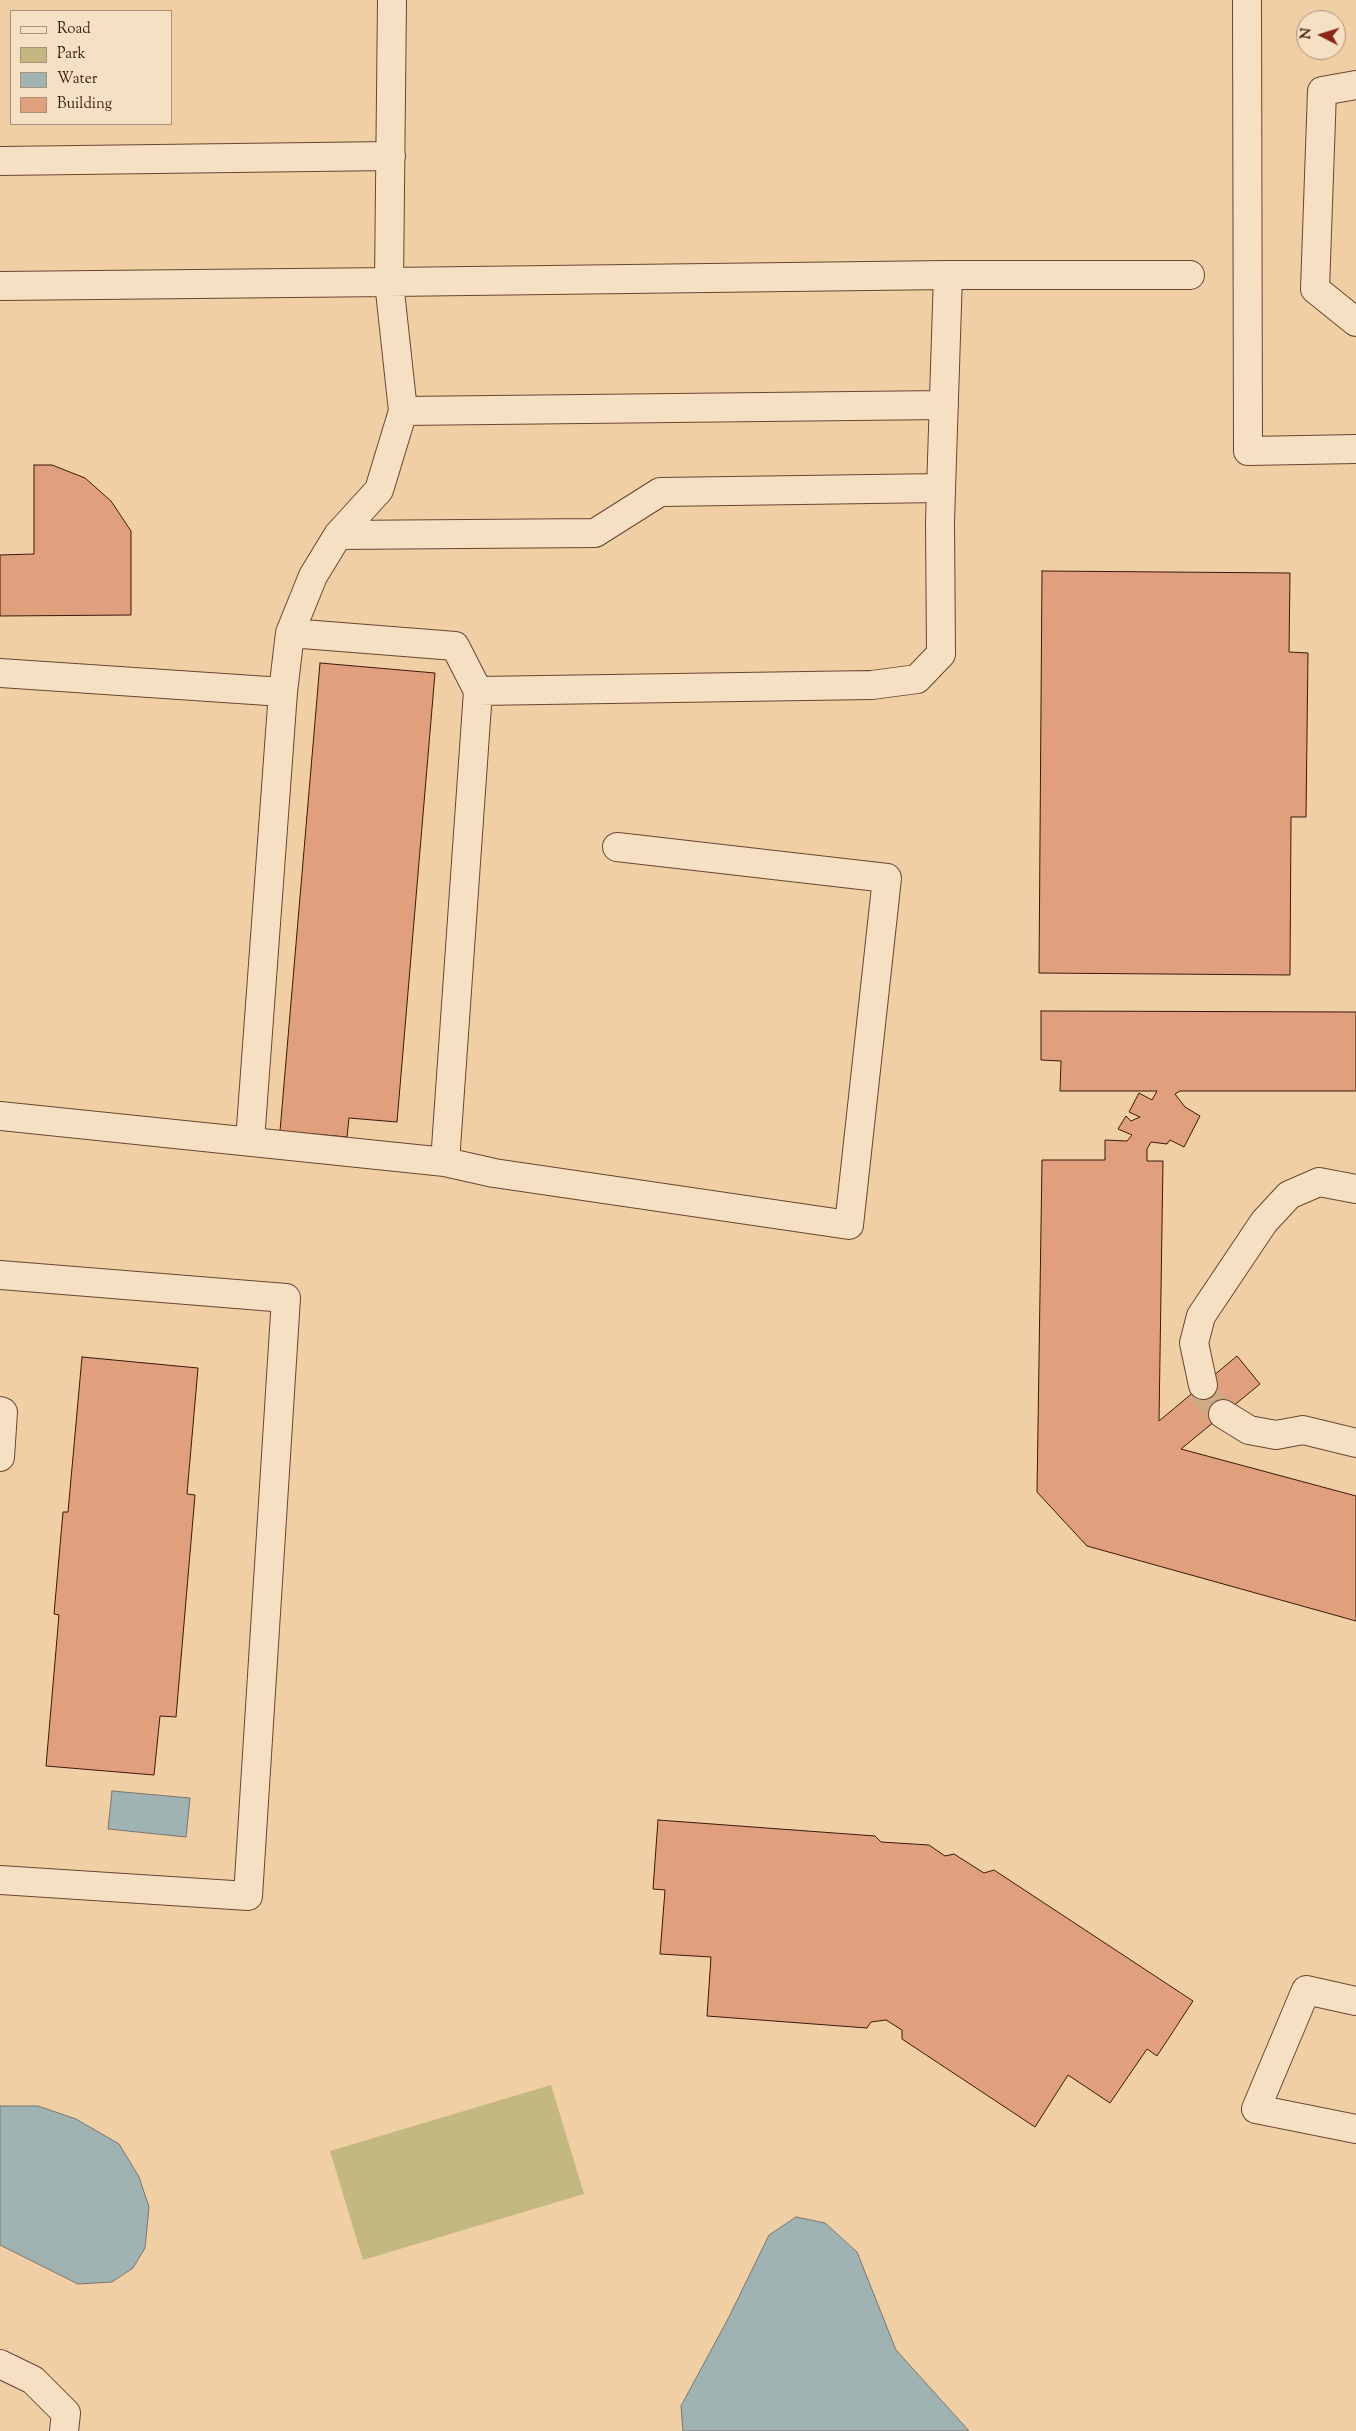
<!DOCTYPE html>
<style>
body{margin:0}
#map{position:relative;width:1356px;height:2431px;overflow:hidden;background:#f0cfa4;font-family:"Sorts Mill Goudy",serif}
canvas{display:block}
.legend{position:absolute;left:10px;top:10px;width:162px;height:115px;box-sizing:border-box;background:#f5e0c4;border:1px solid #ab907a;margin:0;padding:6px 9px;list-style:none;font-size:15px;color:#3b190a}
.legend li{display:flex;align-items:center;gap:10px;height:25px}
.legend b{width:25px;border:1px solid #ab907a}
.north{position:absolute;left:1296px;top:10px;width:50px;height:50px;box-sizing:border-box;background:#f5e0c4;border:1px solid #ab907a;border-radius:50%;rotate:275deg;font-size:14px;font-weight:700;line-height:20px;text-align:center;color:#3b190a}
.north::after{content:'';display:block;margin:auto;width:18px;height:22px;background:#8f2418;clip-path:polygon(50% 0,100% 100%,50% 72%,0 100%)}
</style>
<div id="map">
<canvas width="1356" height="2431"></canvas>
<ul class="legend">
<li><b style="height:6px;background:#f5e0c4"></b>Road</li>
<li><b style="height:14px;background:#c2b880"></b>Park</li>
<li><b style="height:14px;background:#a0b3b3"></b>Water</li>
<li><b style="height:14px;background:#e09f7d"></b>Building</li>
</ul>
<div class="north">N</div>
</div>
<script>
const g = document.querySelector('canvas').getContext('2d');
g.lineJoin = 'round';
function fillPath(path, color) {
  g.fillStyle = color;
  g.fill(path, 'evenodd');
}
function poly(rows) {
  const path = new Path2D();
  for (const r of rows) {
    path.moveTo(r[0], r[1]);
    for (let i = 2; i < r.length; i += 2) path.lineTo(r[i], r[i + 1]);
  }
  return path;
}
function trace(path, color, width, dash) {
  g.strokeStyle = color;
  g.lineWidth = width;
  g.lineCap = dash ? 'butt' : 'round';
  g.setLineDash(dash || []);
  g.stroke(path);
}
const green = poly([
 [551,2085,584,2194,363,2260,330,2151]
]);
const water = poly([
 [112,1791,190,1798,186,1837,108,1829,112,1791],
 [0,2106,38,2106,76,2119,119,2144,139,2177,149,2207,145,2248,133,2268,112,2282,78,2284,0,2245,0,2106],
 [796,2217,825,2223,857,2252,896,2350,969,2431,683,2431,681,2406,729,2317,769,2235,796,2217]
]);
const building = poly([
 [34,465,52,465,85,478,111,501,131,531,131,615,0,616,0,555,34,554,34,465],
 [1042,571,1290,573,1289,652,1308,653,1306,817,1291,817,1290,975,1039,973,1042,571],
 [320,663,435,673,397,1122,349,1118,347,1137,280,1131,320,663],
 [1041,1011,1356,1012,1356,1091,1180,1091,1175,1094,1185,1107,1200,1116,1184,1147,1170,1140,1167,1144,1151,1142,1147,1149,1147,1161,1163,1161,1159,1421,1237,1356,1260,1384,1181,1449,1356,1496,1356,1621,1087,1546,1037,1492,1042,1160,1105,1160,1105,1140,1127,1141,1132,1135,1118,1129,1126,1116,1131,1121,1140,1117,1129,1112,1139,1093,1152,1100,1157,1091,1060,1091,1061,1061,1041,1060,1041,1011],
 [82,1357,198,1368,187,1494,195,1495,176,1717,160,1716,154,1775,46,1766,59,1615,54,1614,63,1512,68,1512,82,1357],
 [658,1820,875,1836,881,1842,929,1845,945,1856,954,1854,984,1873,994,1870,1193,2001,1157,2056,1147,2049,1110,2103,1068,2075,1035,2127,902,2039,902,2030,886,2020,871,2022,867,2028,707,2016,711,1957,660,1954,665,1890,653,1889,658,1820]
]);
const minorTunnel = poly([
 [1203,1385,1206,1396,1223,1414]
]);
const minor = poly([
 [1247,0,1248,451,1356,449],
 [1356,85,1322,91,1315,289,1356,322],
 [0,161,391,156],
 [948,275,1190,275],
 [0,286,389,282,403,411,379,490,338,535,313,576,290,633,283,692,250,1141],
 [403,411,944,405],
 [338,535,595,533,660,492,941,488],
 [290,633,455,646,478,691],
 [0,673,283,692],
 [0,1116,445,1162,478,691,872,685,917,679,941,654,940,521,948,275,389,282,392,0],
 [445,1162,494,1173,849,1225,887,878,617,847],
 [0,1275,286,1298,248,1896,0,1880],
 [1203,1385,1194,1343,1201,1316,1264,1222,1289,1195,1319,1182,1356,1189],
 [0,1411,3,1412,0,1457],
 [1223,1414,1249,1430,1276,1435,1303,1430,1356,1443],
 [1356,2001,1306,1990,1256,2109,1356,2129],
 [0,2364,33,2380,66,2413,64,2431]
]);
fillPath(green, '#c2b880');
fillPath(water, '#a0b3b3');
trace(water, '#78756f', 1);
fillPath(building, '#e09f7d');
trace(building, '#3b190a', 1);
trace(minorTunnel, '#ccab85', 28, [28, 14]);
trace(minor, '#684630', 30);
trace(minor, '#f5e0c4', 28);
</script>
